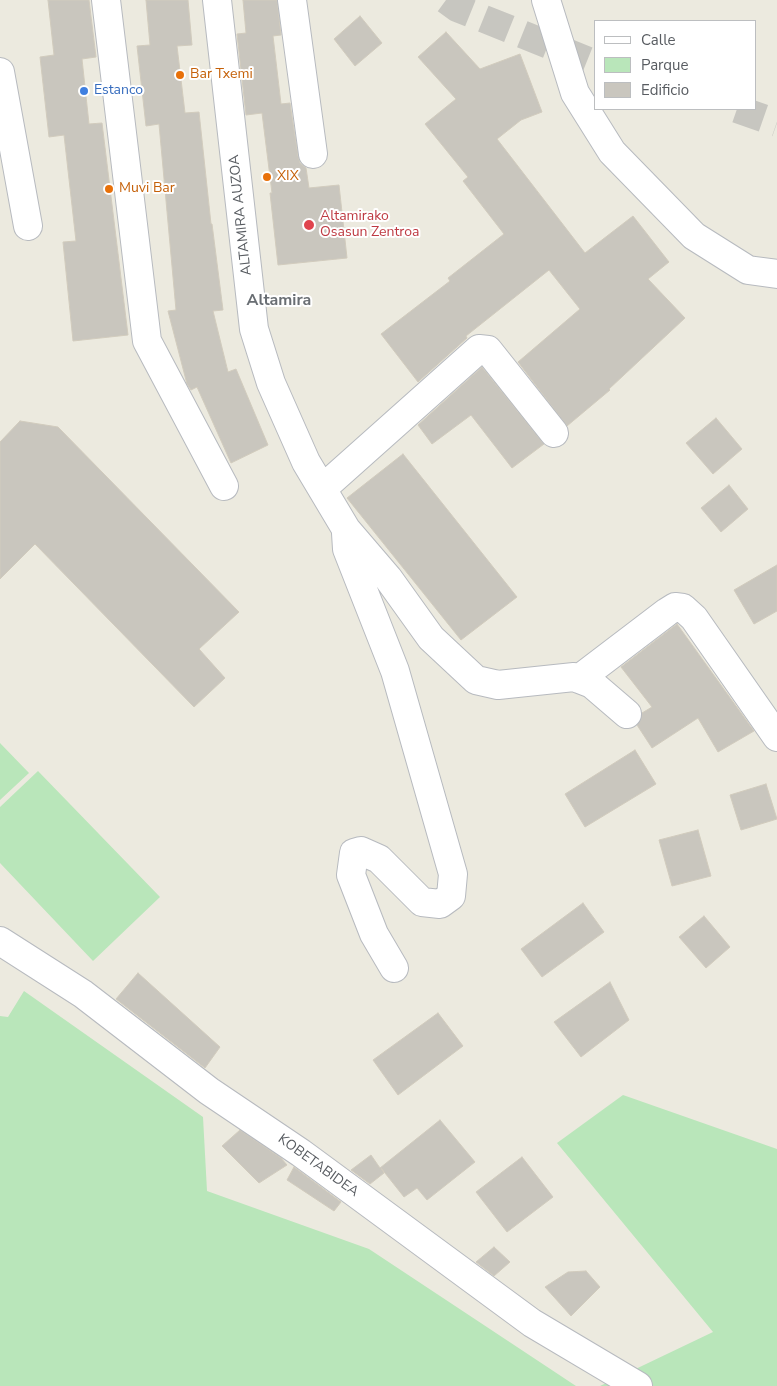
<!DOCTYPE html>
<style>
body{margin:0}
#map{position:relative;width:777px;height:1386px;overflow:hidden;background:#eceadf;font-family:"Nunito Sans",sans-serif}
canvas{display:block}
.legend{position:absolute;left:594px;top:20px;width:162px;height:90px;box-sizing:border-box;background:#fff;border:1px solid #bcbec0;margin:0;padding:6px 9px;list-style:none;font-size:15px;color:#585c61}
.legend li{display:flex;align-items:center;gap:10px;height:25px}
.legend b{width:25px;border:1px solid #bcbec0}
</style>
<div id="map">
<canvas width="777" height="1386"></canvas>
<ul class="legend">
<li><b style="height:6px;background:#fff"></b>Calle</li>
<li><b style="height:14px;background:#b9e6ba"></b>Parque</li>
<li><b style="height:14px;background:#c9c6be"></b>Edificio</li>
</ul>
</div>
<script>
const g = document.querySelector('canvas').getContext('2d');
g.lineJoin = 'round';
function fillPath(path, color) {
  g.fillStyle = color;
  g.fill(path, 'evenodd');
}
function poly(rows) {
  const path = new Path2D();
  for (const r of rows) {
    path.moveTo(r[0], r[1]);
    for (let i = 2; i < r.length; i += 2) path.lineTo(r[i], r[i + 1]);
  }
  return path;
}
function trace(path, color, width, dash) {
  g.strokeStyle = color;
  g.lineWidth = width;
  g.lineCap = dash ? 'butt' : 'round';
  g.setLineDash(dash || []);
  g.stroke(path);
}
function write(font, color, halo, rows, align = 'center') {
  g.font = font + ' "Nunito Sans",sans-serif';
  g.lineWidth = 4;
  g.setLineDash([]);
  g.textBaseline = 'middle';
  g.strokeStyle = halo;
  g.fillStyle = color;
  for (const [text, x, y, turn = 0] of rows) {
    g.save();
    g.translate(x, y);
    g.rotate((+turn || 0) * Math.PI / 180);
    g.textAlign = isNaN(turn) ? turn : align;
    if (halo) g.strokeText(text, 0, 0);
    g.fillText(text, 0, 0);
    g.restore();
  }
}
const green = poly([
 [0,743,29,773,0,800],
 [38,771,160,897,93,961,0,863,0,807],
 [24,991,203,1117,207,1191,369,1249,576,1386,0,1386,0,1016,8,1017],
 [623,1095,777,1149,777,1386,600,1386,713,1332,557,1143]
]);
const building = poly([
 [48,0,89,0,96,57,82,59,89,124,102,123,128,335,73,341,63,242,76,241,64,135,49,137,40,57,54,55,48,0],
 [146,0,188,0,192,45,177,46,185,113,199,112,211,224,212,224,223,310,213,311,228,372,236,369,268,445,231,463,197,387,191,390,187,384,168,311,176,310,159,124,146,126,137,46,150,45,146,0],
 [243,0,277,0,281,35,273,36,281,104,290,103,298,156,300,163,306,168,309,188,339,185,347,258,278,265,270,193,272,193,262,113,246,115,237,34,246,33,243,0],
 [360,16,382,43,355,66,334,39,360,16],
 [446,32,480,69,520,54,542,112,521,120,497,139,585,253,633,216,669,262,648,279,685,318,609,389,610,390,567,426,518,362,580,309,549,270,466,336,467,338,418,382,381,334,450,281,448,278,504,234,463,181,468,177,425,124,456,99,418,57,446,32],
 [482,367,544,444,512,468,471,415,432,444,418,425,482,367],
 [716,418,742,449,713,474,686,443,716,418],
 [20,421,58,427,239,612,199,649,225,678,194,707,35,544,0,579,0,442,20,421],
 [403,454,517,597,461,640,347,498,403,454],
 [729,485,748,509,721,532,701,508,729,485],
 [777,565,777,611,754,624,734,590,777,565],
 [677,624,754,731,718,752,698,718,652,748,637,725,642,713,652,707,621,667,677,624],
 [635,750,656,784,585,827,565,794,635,750],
 [766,784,777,819,741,830,730,795,766,784],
 [698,830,711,876,672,886,659,840,698,830],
 [583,903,604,932,542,977,521,949,583,903],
 [704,916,730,947,706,968,679,937,704,916],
 [138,973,220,1047,205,1068,116,999,138,973],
 [610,982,629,1020,581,1057,554,1022,610,982],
 [438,1013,463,1046,398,1095,373,1060,438,1013],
 [440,1120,475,1162,427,1200,417,1188,404,1197,381,1168,384,1173,370,1184,351,1170,371,1155,380,1168,440,1120],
 [240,1130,281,1158,287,1165,259,1183,222,1146,240,1130],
 [522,1157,553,1197,507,1232,476,1192,522,1157],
 [294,1167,341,1202,334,1211,287,1180,294,1167],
 [494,1247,510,1262,494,1276,476,1262,494,1247],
 [586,1271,600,1287,571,1316,545,1287,568,1272,586,1271]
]);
const highwayTunnel = poly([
 [446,0,457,8,596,64],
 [737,109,777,123]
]);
const minor = poly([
 [106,0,147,341,224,486],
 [217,0,254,329,271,383,306,462,346,529,388,578,431,638,476,680,498,685,574,677,592,684,627,714],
 [292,0,313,154],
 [546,0,575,93,612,152,694,236,748,270,777,274],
 [0,72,28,226],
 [322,489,479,349,488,350,554,433],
 [346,533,347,549,395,671,453,874,451,896,440,904,422,902,379,859,361,851,354,853,351,875,374,934,394,968],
 [579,679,667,612,675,607,683,608,694,618,777,737],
 [0,941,83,994,209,1091,301,1153,532,1323,638,1386]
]);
const markers = [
 [180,75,5,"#e8710a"],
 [84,91,5,"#3f7fe0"],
 [267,177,5,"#e8710a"],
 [109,189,5,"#e8710a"],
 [309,225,6,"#e0444e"]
];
const foodNames = [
 ["Bar Txemi",190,75],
 ["XIX",277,177],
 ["Muvi Bar",119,189]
];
const shopNames = [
 ["Estanco",94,91]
];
const streetNames = [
 ["ALTAMIRA AUZOA",241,215,-96],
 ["KOBETABIDEA",318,1166,36]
];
const healthNames = [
 ["Altamirako",320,217],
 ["Osasun Zentroa",320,233]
];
const quarterNames = [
 ["Altamira",279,301]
];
fillPath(green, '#b9e6ba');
fillPath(building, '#c9c6be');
trace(building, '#d1cbbd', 1);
trace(highwayTunnel, '#c7c6c0', 28, [28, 14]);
trace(minor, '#b7babf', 30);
trace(minor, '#fff', 28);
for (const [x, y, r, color] of markers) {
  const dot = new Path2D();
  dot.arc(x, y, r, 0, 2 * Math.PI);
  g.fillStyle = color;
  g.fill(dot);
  trace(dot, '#fff', 2);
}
write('14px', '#c56008', '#fff', foodNames, 'left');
write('14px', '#366cbe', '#fff', shopNames, 'left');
write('14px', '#585c61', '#fff', streetNames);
write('14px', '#be3a42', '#fff', healthNames, 'left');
write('bold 16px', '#696e73', '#fff', quarterNames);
</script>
